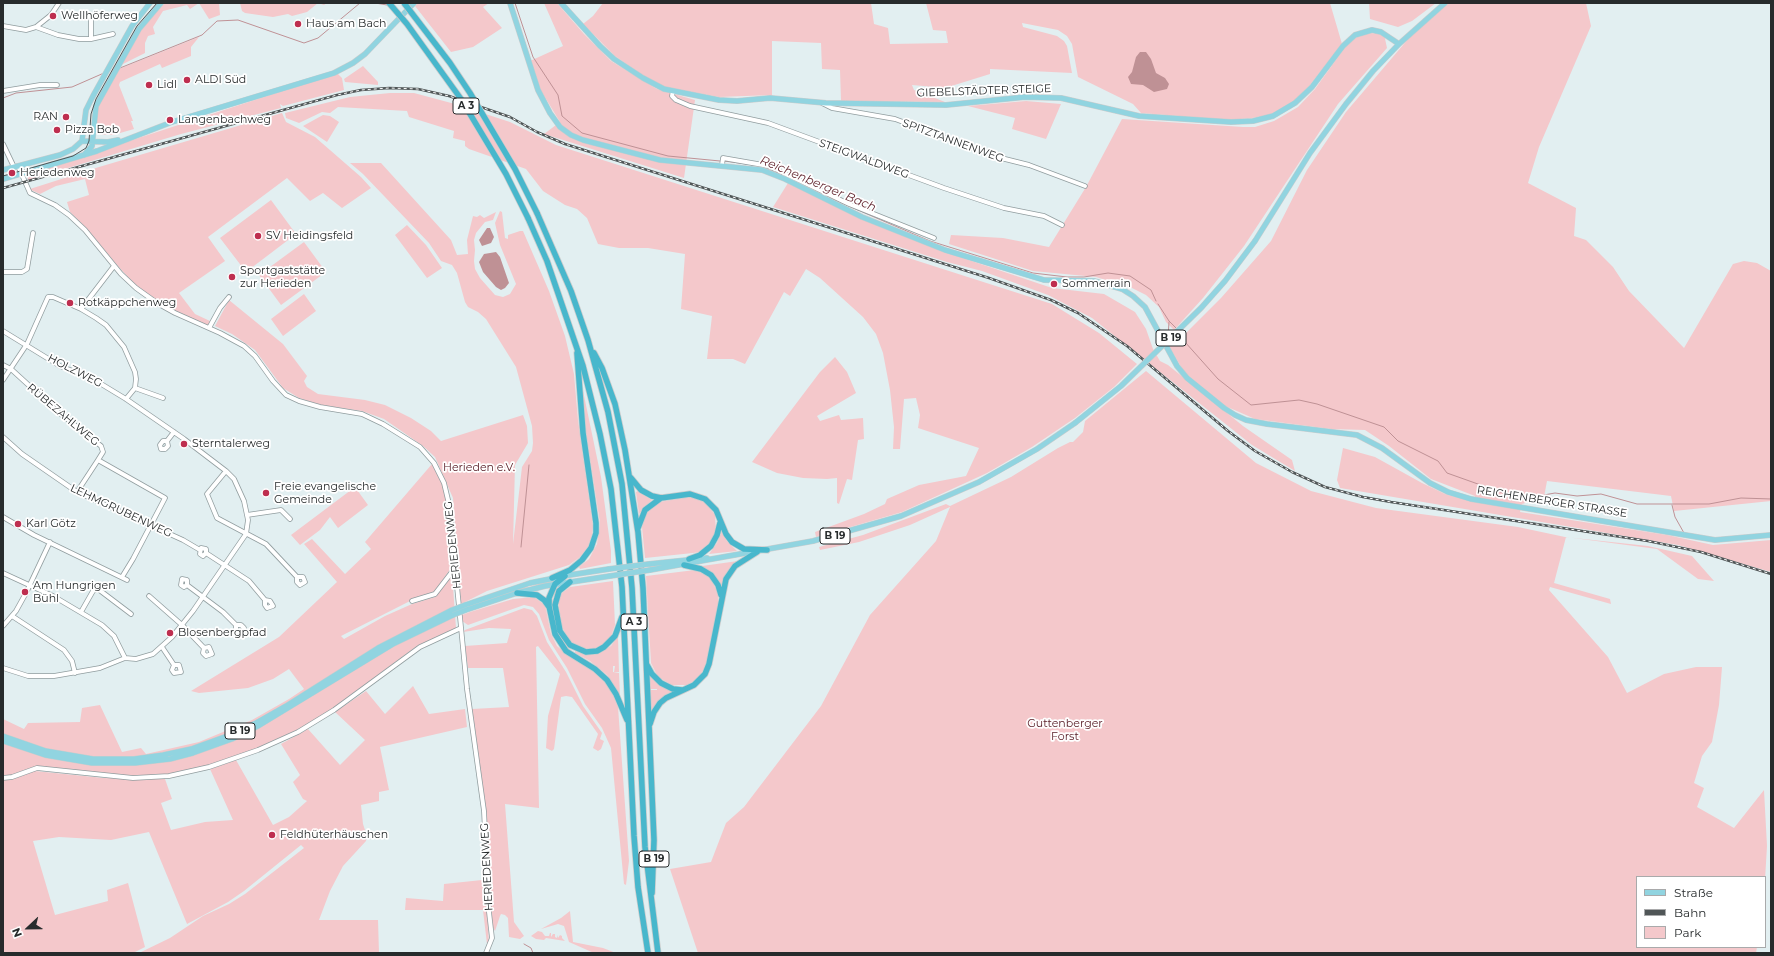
<!DOCTYPE html>
<meta charset="utf-8">
<style>
body{margin:0}
#map{position:relative;width:1774px;height:956px;overflow:hidden;background:#e2eff1;font-family:Montserrat,sans-serif}
canvas{display:block}
.frame{position:absolute;inset:0;border:4px solid #272b2c;pointer-events:none}
.legend{position:absolute;left:1636px;top:876px;width:130px;height:72px;box-sizing:border-box;background:#fff;border:1px solid #a9aaab;margin:0;padding:5px 7px;list-style:none;font-size:12px;color:#272b2c}
.legend li{display:flex;align-items:center;gap:8px;height:20px}
.legend b{width:20px;border:1px solid #a9aaab}
.north{position:absolute;left:8px;top:908px;width:40px;height:40px;-webkit-text-stroke:3px #fff;paint-order:stroke;rotate:248deg;font-size:11px;font-weight:700;line-height:16px;text-align:center;color:#272b2c}
.north::after{content:'';display:block;margin:auto;width:14px;height:18px;background:#272b2c;clip-path:polygon(50% 0,100% 100%,50% 72%,0 100%)}
</style>
<div id="map">
<canvas width="1774" height="956"></canvas>
<div class="frame"></div>
<ul class="legend">
<li><b style="height:5px;background:#91d4e0"></b>Straße</li>
<li><b style="height:5px;background:#505657"></b>Bahn</li>
<li><b style="height:11px;background:#f4c8cb"></b>Park</li>
</ul>
<div class="north">N</div>
</div>
<script>
const g = document.querySelector('canvas').getContext('2d');
g.lineJoin = 'round';
function fillPath(path, color) {
  g.fillStyle = color;
  g.fill(path, 'evenodd');
}
function poly(rows) {
  const path = new Path2D();
  for (const r of rows) {
    path.moveTo(r[0], r[1]);
    for (let i = 2; i < r.length; i += 2) path.lineTo(r[i], r[i + 1]);
  }
  return path;
}
function trace(path, color, width, dash) {
  g.strokeStyle = color;
  g.lineWidth = width;
  g.lineCap = dash ? 'butt' : 'round';
  g.setLineDash(dash || []);
  g.stroke(path);
}
function write(font, color, halo, rows, align = 'center') {
  g.font = font + ' Montserrat,sans-serif';
  g.lineWidth = 3.5;
  g.setLineDash([]);
  g.textBaseline = 'middle';
  g.strokeStyle = halo;
  g.fillStyle = color;
  for (const [text, x, y, turn = 0] of rows) {
    g.save();
    g.translate(x, y);
    g.rotate((+turn || 0) * Math.PI / 180);
    g.textAlign = isNaN(turn) ? turn : align;
    if (halo) g.strokeText(text, 0, 0);
    g.fillText(text, 0, 0);
    g.restore();
  }
}
const green = poly([
 [165,3,219,3,220,15,209,19,199,3,190,9,187,5,163,11,153,27,155,34,148,36,145,43,145,53,121,65,138,34,148,20],
 [240,3,327,3,324,5,318,3,307,12,292,16,288,14,273,17,245,13,242,11],
 [418,3,489,3,483,7,502,28,473,47,451,52,415,6],
 [544,3,557,3,584,34,611,61,657,89,695,100,684,178,544,134,560,122,540,89,530,61,563,46],
 [603,3,871,3,874,24,888,28,890,44,948,43,946,31,933,30,926,3,1330,3,1342,44,1310,85,1294,101,1272,114,1252,118,1230,120,1141,113,1133,104,1078,77,1072,44,1067,36,1058,30,1022,23,1023,27,1057,36,1064,41,1067,46,1072,73,990,69,990,74,945,88,912,85,914,90,945,102,841,101,840,70,822,69,821,43,772,41,772,95,719,97,665,87,644,76,615,56,583,24,593,16],
 [1369,3,1436,3,1412,21,1398,27,1370,19],
 [1449,3,1586,3,1591,26,1539,147,1528,183,1576,208,1574,236,1586,240,1613,267,1629,291,1684,348,1733,264,1744,261,1757,263,1771,271,1771,501,1674,511,1671,496,1547,481,1544,497,1522,504,1520,512,1667,535,1713,545,1771,540,1771,572,1678,545,1340,488,1337,480,1343,448,1375,457,1422,483,1445,494,1474,502,1475,496,1431,479,1389,446,1365,430,1331,429,1255,419,1223,405,1184,372,1169,346,1179,340,1221,298,1271,241,1307,170,1346,112,1409,38],
 [1370,33,1384,34,1387,48,1338,104,1244,246,1203,298,1174,330,1166,322,1159,307,1146,295,1132,288,1096,277,1033,271,949,244,951,235,1003,238,1049,247,1086,187,1122,119,1243,127,1255,127,1274,121,1298,107,1315,89,1346,46,1357,37],
 [199,37,191,47,191,56,162,68,160,64,120,82,119,85,133,121,131,121,134,129,113,135,95,134,98,106,119,69],
 [363,66,378,82,378,85,345,82,344,79],
 [337,73,342,78,344,90,283,106,280,104,281,108,181,134,28,180,27,175,44,169],
 [390,93,414,93,455,104,510,122,556,145,1052,304,1099,333,1137,364,1114,387,1075,418,1032,447,987,473,902,512,816,537,815,532,864,514,885,504,887,499,919,485,966,476,979,448,918,428,920,415,916,398,904,399,900,449,893,449,894,427,890,390,883,353,876,334,863,317,820,278,806,269,790,296,784,292,745,364,733,359,707,359,712,316,681,309,685,254,648,248,619,248,598,244,587,218,577,209,565,205,543,191,526,169,469,149,465,146,465,141,453,138,454,131,409,117,407,111,338,107,330,113,322,112,299,123,286,118,285,113,350,97],
 [1026,101,1061,104,1046,139,1012,129,1015,118,968,106],
 [282,113,286,122,315,137,361,177,371,188,342,208,323,193,310,201,287,178,208,237,225,261,179,293,195,314,210,321,209,326,176,312,137,287,116,264,86,228,70,212,67,202,89,195,85,179,56,186,40,194,31,190,30,189,99,167],
 [323,115,330,116,339,122,327,142,303,126],
 [350,163,381,163,451,240,457,255,468,254,467,240,473,216,477,217,480,215,484,218,496,212,493,220,485,222,476,233,474,240,475,250,474,261,475,269,480,278,495,295,503,297,510,294,516,284,500,245,495,223,500,211,502,212,505,238,508,239,508,235,520,231,523,231,549,291,565,336,574,374,578,420,593,526,592,535,588,547,580,557,569,565,487,591,461,604,453,498,435,457,423,446,384,419,362,411,320,405,299,398,283,388,255,350,232,334,215,326,229,300,283,344,307,376,304,381,307,387,318,394,365,400,385,405,411,418,431,431,441,441,523,415,527,426,528,443,515,465,513,544,522,467,532,451,533,443,532,426,516,367,486,319,478,312,468,307,465,302,457,273,452,265,441,261,429,243,363,174],
 [788,183,948,253,1052,288,1104,294,1135,312,1146,329,1153,349,1160,361,1168,365,1243,426,1292,460,1295,471,1252,445,1092,318,1048,295,982,271,947,262,773,207],
 [271,200,296,234,246,272,220,238],
 [407,225,426,245,442,268,427,278,395,235],
 [304,242,326,272,281,305,259,275],
 [304,294,316,311,283,336,271,319],
 [835,357,847,372,856,393,817,416,820,421,839,415,841,420,863,418,864,439,858,440,852,480,847,479,839,504,837,503,837,478,827,479,803,478,777,473,752,462,820,372],
 [1146,371,1256,463,1311,491,1376,508,1518,527,1565,537,1648,546,1692,556,1714,581,1698,579,1657,549,1566,537,1554,583,1610,599,1611,604,1550,587,1549,590,1608,657,1627,693,1664,674,1696,667,1722,667,1719,705,1712,742,1702,756,1694,783,1704,788,1697,807,1734,828,1764,790,1767,846,1765,880,1765,877,1637,877,1637,947,1757,947,1756,953,698,953,670,869,711,862,726,823,744,807,821,706,870,615,936,541,950,507,910,525,859,542,820,550,819,547,863,535,946,504,950,506,1011,477,1058,448,1070,442,1073,442,1083,432,1085,421],
 [582,386,601,477,611,551,611,563,580,569,579,567,589,559,597,544,600,523,586,433],
 [432,464,442,484,446,498,453,565,434,593,412,600,341,636,344,639,385,616,412,604,435,597,452,573,456,628,417,646,331,710,295,732,256,749,207,766,167,775,131,777,35,768,35,771,104,778,165,779,172,799,161,803,171,830,205,822,233,820,210,769,236,760,273,825,289,817,307,801,303,799,293,782,300,775,281,744,308,729,340,765,365,740,335,712,366,691,385,714,413,686,429,714,465,709,467,727,380,747,389,790,379,792,379,801,361,805,363,824,367,836,366,841,343,866,330,891,319,920,378,920,379,953,139,953,170,938,203,916,229,904,245,894,304,848,301,845,244,891,228,902,187,924,149,832,111,840,59,837,33,841,55,915,108,901,107,890,128,883,145,947,133,953,3,953,3,719,24,729,28,723,80,722,82,708,100,705,122,752,141,748,146,754,199,742,252,720,289,699,304,689,289,669,273,679,248,688,199,693,191,691,279,637,337,582,304,544,312,539,345,574,371,549,365,542],
 [355,487,368,505,338,528,330,517,320,530,300,545,291,535],
 [638,491,652,500,639,514,636,492],
 [689,497,701,500,707,504,715,515,716,532,709,545,699,552,693,553,645,558,642,527,646,513,659,502],
 [722,531,727,541,737,551,709,554,717,543],
 [738,561,722,589,715,576,702,566],
 [695,570,710,577,718,593,718,605,707,661,704,670,696,680,687,685,672,685,658,677,651,663,646,576],
 [613,581,615,625,610,639,600,647,594,649,587,649,574,645,569,640,562,627,558,601,562,593,570,587],
 [534,597,545,605,551,634,557,646,570,657,592,669,603,678,612,691,618,707,629,861,626,885,624,884,611,748,602,728,585,704,567,668,549,640,539,614,533,607,524,605,468,625,462,621,462,615,470,612,513,599],
 [524,608,532,610,537,616,547,642,566,672,583,706,602,733,600,739,604,741,601,749,598,751,593,748,598,734,572,697,566,696,561,697,554,749,552,751,546,748,548,716,560,674,538,646,536,647,539,808,505,804,514,922,524,936,520,939,509,937,508,918,505,915,501,914,500,916,495,931,492,926,486,810,472,709,509,707,503,668,468,668,465,646,507,643,511,629,489,628,463,632,465,630],
 [618,636,619,672,614,672,615,666,613,666,613,672,619,673,620,697,607,675,590,661,575,653,575,651,585,654,598,653,611,646],
 [650,675,674,691,651,713,650,690,657,690,657,689,650,689],
 [482,880,486,881,489,944,487,944,483,910,405,910,406,898,443,901,444,884],
 [570,911,573,942,603,948,616,953,594,953,569,942,564,926,558,924,541,929,561,918],
 [538,931,542,932,545,936,549,936,550,933,551,933,551,937,553,934,555,934,555,937,557,938,557,935,558,938,560,935,562,936,562,938,565,941,546,938,544,940,536,939,531,936]
]);
const water = poly([
 [1140,52,1146,52,1151,59,1156,73,1165,78,1169,84,1167,89,1154,92,1143,85,1131,84,1128,77,1132,72,1136,57],
 [487,228,490,228,494,237,491,243,482,246,479,240],
 [496,252,500,257,509,283,505,288,501,290,496,287,483,272,479,262,484,254]
]);
const stream = poly([
 [375,3,387,5],
 [515,3,533,57,558,95,562,116,582,133,668,156,720,161],
 [120,68,202,35,217,21,238,20,304,43,318,38,360,3],
 [3,98,16,93,72,87,104,73],
 [724,161,754,165],
 [759,166,790,178],
 [803,185,827,197],
 [830,198,930,241,1033,273,1067,277,1084,277,1108,273,1130,276,1151,290,1156,301],
 [1158,304,1169,321,1177,329],
 [1179,331,1182,334,1185,342,1218,379,1251,405,1299,400,1317,404,1384,427,1398,441,1438,461,1447,473,1506,494,1538,496,1555,493,1577,496,1601,494,1637,504,1709,504,1741,498,1771,499],
 [1168,338,1169,322],
 [1672,505,1675,517,1684,533],
 [521,547,529,465],
 [524,944,531,948,533,953]
]);
const minor = poly([
 [91,20,91,39],
 [3,26,26,30,36,27,58,35,79,39,91,39,113,34],
 [36,27,51,15,59,3],
 [3,91,40,85,57,85],
 [673,91,672,96,676,100,690,106,768,123,944,188,1004,208,1044,216,1062,225],
 [822,103,832,108,895,119,997,157,1029,165,1085,186],
 [3,144,14,167],
 [722,165,723,158,769,166,849,204,934,238],
 [18,166,30,193,55,205,69,215,85,230,121,274,136,288,157,303,175,313,220,333,244,346,255,356,273,381,286,395,299,401,320,407,362,414,383,424,420,447,434,463,444,483,449,504,467,689,484,811,489,912,492,938,486,953],
 [3,272,22,272,27,269,33,233],
 [81,309,114,266],
 [209,328,220,308,229,297],
 [3,331,60,366,93,379,126,399,184,439,226,471,234,479,244,501,248,520,246,534,193,611,172,637,153,654,136,659,125,658],
 [3,365,11,369,57,411,101,446,103,452,98,460,165,498,133,559,122,577],
 [3,380,27,344,48,297,53,297,81,309,96,318,106,325,124,347,135,372,136,379,135,388,126,399],
 [135,388,163,398],
 [3,437,22,454,77,492,183,540,200,550],
 [167,441,168,446,165,449,161,449,160,445,163,441,167,441,174,432],
 [226,471,207,494,217,518,266,544,297,577,297,582,300,585,305,582,303,577,297,577],
 [77,492,98,460],
 [247,515,281,510,290,519],
 [3,517,34,535,127,580],
 [206,553,206,549,201,548,200,554,203,556,206,553,249,581,265,600,265,605,267,608,273,606,270,601,265,600],
 [3,573,53,596,102,625,114,636,125,658],
 [187,585,187,580,182,579,181,585,184,587,187,585,223,612,236,625,236,629,238,632,244,630,244,628,241,625,236,625],
 [149,596,182,625,204,648,209,647,212,654,206,656,203,653,204,648],
 [412,601,435,594,455,568],
 [81,612,93,591,98,589,131,614],
 [12,616,64,650,72,661,75,673],
 [3,626,16,611,26,593,50,542],
 [162,647,174,665,172,670,174,673,181,672,179,665,174,665],
 [3,668,28,676,54,676,100,668,125,658],
 [3,778,12,777,37,768,133,778,169,776,209,767,258,750,298,732,334,710,420,647,461,628]
]);
const major = poly([
 [510,3,538,90,550,113,560,127,571,135,583,140,660,160,762,170,785,179,862,217,945,250,1044,280,1094,281,1122,289,1133,296,1145,307,1177,366,1187,378,1224,408,1235,415,1246,420,1267,424,1357,435,1382,448,1430,483,1448,492,1471,499,1715,540,1771,535],
 [561,3,600,46,614,59,643,78,664,89,719,100,737,101,770,98,826,103,946,105,1025,97,1061,98,1139,116,1231,122,1253,121,1273,116,1295,103,1312,87,1343,46,1355,35,1372,30,1381,32,1399,44],
 [82,141,86,110,93,96,132,26,150,3],
 [82,141,108,142,118,140],
 [84,155,92,146,96,106,139,29,161,3],
 [3,170,60,155,73,149,82,141],
 [3,179,97,151,172,122,334,73,353,63,365,54,414,3],
 [1255,241,1310,153,1346,104,1373,71,1399,44,1445,3],
 [649,564,707,558],
 [650,570,813,541,901,516,979,482,1037,449,1075,423],
 [563,576,609,569],
 [465,605,530,583,555,578],
 [466,610,517,593,545,586,610,576],
 [3,736,46,751,93,759,134,759,163,755,191,749,227,736,256,723,286,706,378,648,452,610],
 [3,741,45,755,92,763,135,763,170,759,193,753,232,739,258,726,393,644,453,615]
]);
const highway = poly([
 [537,213,571,291,588,340,608,412,622,484,632,588,645,847,658,953],
 [528,218,547,261,583,366,600,434,611,489,622,587,634,836,638,887,648,953],
 [594,353,602,368,615,404,625,450,638,532,643,588,654,840,652,893],
 [631,478,641,490,652,496,661,498,690,494,705,499,716,510,726,534,732,542,744,549,767,550],
 [638,528,645,510,661,498],
 [689,559,700,555,711,546,717,535,720,523],
 [684,565,701,569,711,575,718,585,721,595],
 [565,576,555,584,549,598,549,606,555,634,566,651,595,669,607,680,616,694,627,720],
 [552,578,570,570,582,560,591,548,596,533,596,523,583,433,577,353],
 [570,582,559,591,555,605,560,631,570,645,586,652,597,651,604,647,615,636,622,617],
 [517,593,537,595,544,600,549,607],
 [647,665,652,674,661,683,673,689,682,690],
 [650,724,654,712,660,703,666,698,694,685,705,674,709,664,726,579,735,566,757,552]
]);
const tram = poly([
 [3,176,73,156,86,148,89,141,91,114,96,99,137,26,157,3]
]);
const rail = poly([
 [3,188,337,95,361,90,389,88,418,89,449,96,510,117,537,132,565,144,989,278,1051,300,1078,313,1127,346,1228,431,1255,451,1292,472,1325,487,1363,497,1391,502,1648,541,1701,552,1771,574]
]);
const majorBridge = poly([
 [1075,423,1121,386,1201,308,1225,281,1255,241],
 [609,569,649,564],
 [610,576,650,570],
 [452,610,465,605],
 [453,615,466,610]
]);
const highwayBridge = poly([
 [389,3,407,24,461,99,506,174,528,218],
 [404,3,450,63,470,93,515,169,537,213]
]);
const markers = [
 [53,16,4,"#be2e4f"],
 [298,24,4,"#be2e4f"],
 [187,80,4,"#be2e4f"],
 [149,85,4,"#be2e4f"],
 [66,117,4,"#be2e4f"],
 [170,120,4,"#be2e4f"],
 [57,130,4,"#be2e4f"],
 [12,173,4,"#be2e4f"],
 [258,236,4,"#be2e4f"],
 [232,277,4,"#be2e4f"],
 [1054,284,4,"#be2e4f"],
 [70,303,4,"#be2e4f"],
 [184,444,4,"#be2e4f"],
 [266,493,4,"#be2e4f"],
 [18,524,4,"#be2e4f"],
 [25,592,4,"#be2e4f"],
 [170,633,4,"#be2e4f"],
 [272,835,4,"#be2e4f"]
];
const shields = [
 [466,106,26],
 [1171,338,30],
 [835,536,30],
 [634,622,26],
 [240,731,30],
 [654,859,30]
];
const shieldNames = [
 ["A 3",466,106],
 ["B 19",1171,338],
 ["B 19",835,536],
 ["A 3",634,622],
 ["B 19",240,731],
 ["B 19",654,859]
];
const poiNames = [
 ["Wellhöferweg",61,16],
 ["Haus am Bach",306,24],
 ["ALDI Süd",195,80],
 ["Lidl",157,85],
 ["RAN",58,117,"right"],
 ["Langenbachweg",178,120],
 ["Pizza Bob",65,130],
 ["Heriedenweg",20,173],
 ["SV Heidingsfeld",266,236],
 ["Sportgaststätte",240,271],
 ["zur Herieden",240,284],
 ["Sommerrain",1062,284],
 ["Rotkäppchenweg",78,303],
 ["Sterntalerweg",192,444],
 ["Freie evangelische",274,487],
 ["Gemeinde",274,500],
 ["Karl Götz",26,524],
 ["Am Hungrigen",33,586],
 ["Bühl",33,599],
 ["Blosenbergpfad",178,633],
 ["Feldhüterhäuschen",280,835]
];
const streetNames = [
 ["GIEBELSTÄDTER STEIGE",984,91,-2],
 ["SPITZTANNENWEG",953,141,20],
 ["STEIGWALDWEG",864,159,20],
 ["HOLZWEG",75,371,27],
 ["RÜBEZAHLWEG",63,415,40],
 ["REICHENBERGER STRASSE",1552,502,9],
 ["LEHMGRUBENWEG",121,511,25],
 ["HERIEDENWEG",453,545,-96],
 ["HERIEDENWEG",487,867,-93]
];
const parkNames = [
 ["Herieden e.V.",479,468],
 ["Guttenberger",1065,724],
 ["Forst",1065,737]
];
const waterNames = [
 ["Reichenberger Bach",818,184,23]
];
fillPath(green, '#f4c8cb');
fillPath(water, '#bf9195');
trace(stream, '#bf9195', 1);
trace(minor, '#919d9f', 5.5);
trace(major, '#cbcccc', 6);
trace(highway, '#cbcccc', 7);
trace(minor, '#fff', 4);
trace(major, '#91d4e0', 5);
trace(highway, '#48b7cc', 5.5);
trace(tram, '#505657', 1);
trace(rail, '#505657', 2.5);
trace(rail, '#fff', 1, [3]);
trace(majorBridge, '#cbcccc', 6, []);
trace(highwayBridge, '#cbcccc', 7, []);
trace(majorBridge, '#91d4e0', 5);
trace(highwayBridge, '#48b7cc', 5.5);
for (const [x, y, r, color] of markers) {
  const dot = new Path2D();
  dot.arc(x, y, r, 0, 2 * Math.PI);
  g.fillStyle = color;
  g.fill(dot);
  trace(dot, '#fff', 1.5);
}
for (const [x, y, w] of shields) {
  const box = new Path2D();
  box.roundRect(x - w / 2, y - 8, w, 16, 3);
  g.fillStyle = '#fff';
  g.fill(box);
  trace(box, '#272b2c', 1);
}
write('bold 10px', '#272b2c', null, shieldNames);
write('11px', '#272b2c', '#fff', poiNames, 'left');
write('11px', '#272b2c', '#fff', streetNames);
write('11px', '#5b212a', '#fff', parkNames);
write('italic 12px', '#642831', '#fff', waterNames);
</script>
